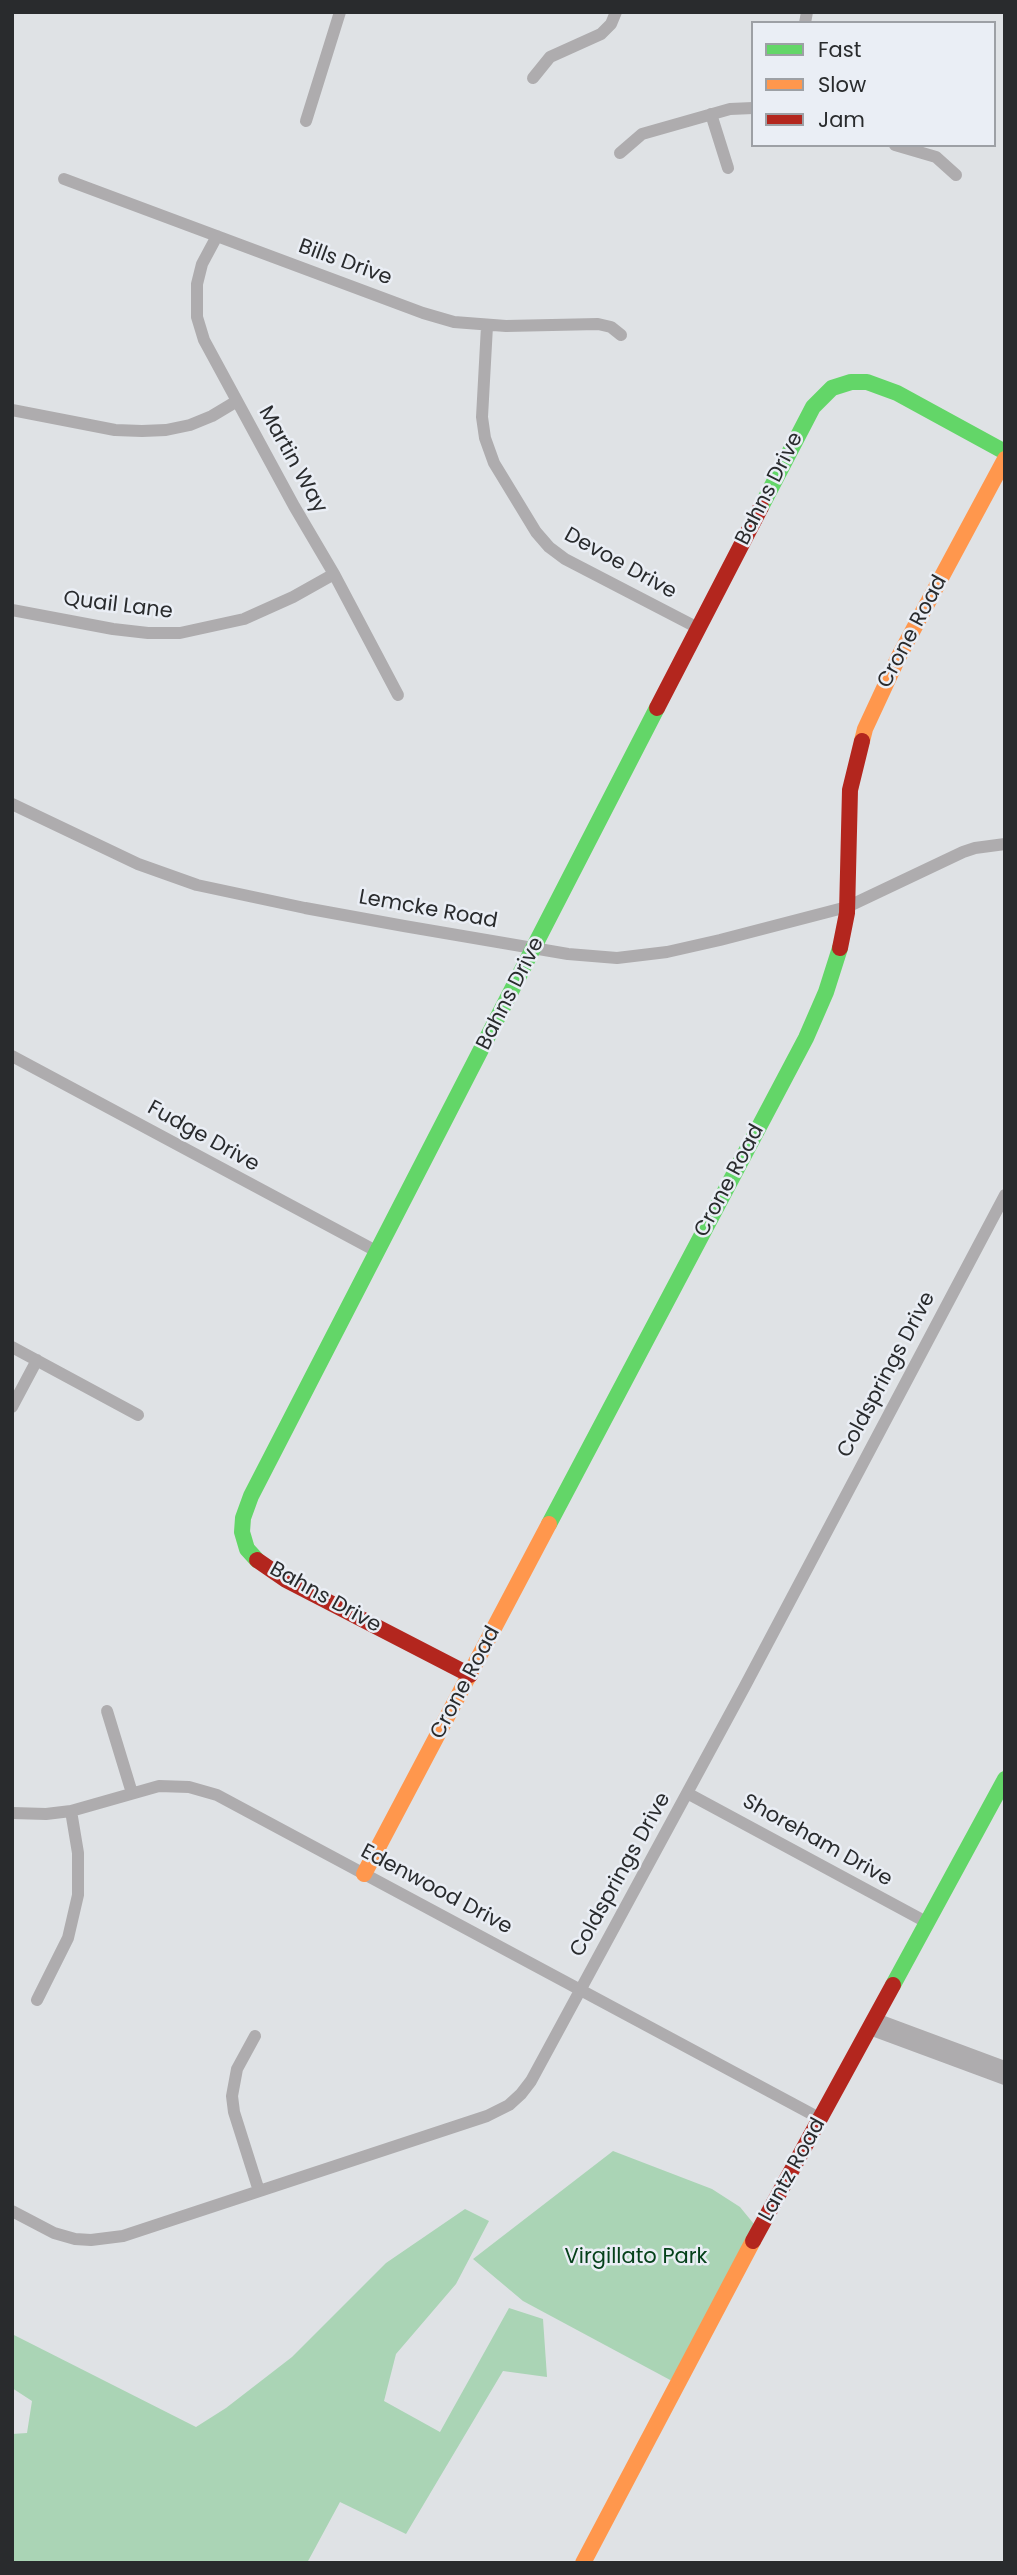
<!DOCTYPE html>
<style>
body{margin:0}
#map{position:relative;width:1017px;height:2575px;overflow:hidden;background:#dfe2e5;font-family:Poppins,sans-serif}
canvas{display:block}
.frame{position:absolute;inset:0;border:14px solid #292b2d;pointer-events:none}
.legend{position:absolute;left:751px;top:21px;width:245px;height:126px;box-sizing:border-box;background:#eaeef5;border:2px solid #9da0a5;margin:0;padding:9px 12px;list-style:none;font-size:21px;color:#292b2d}
.legend li{display:flex;align-items:center;gap:14px;height:35px}
.legend b{width:35px;border:2px solid #9da0a5}
</style>
<div id="map">
<canvas width="1017" height="2575"></canvas>
<div class="frame"></div>
<ul class="legend">
<li><b style="height:9px;background:#63d668"></b>Fast</li>
<li><b style="height:9px;background:#ff974d"></b>Slow</li>
<li><b style="height:9px;background:#b3261e"></b>Jam</li>
</ul>
</div>
<script>
const g = document.querySelector('canvas').getContext('2d');
g.lineJoin = 'round';
function fillPath(path, color) {
  g.fillStyle = color;
  g.fill(path, 'evenodd');
}
function poly(rows) {
  const path = new Path2D();
  for (const r of rows) {
    path.moveTo(r[0], r[1]);
    for (let i = 2; i < r.length; i += 2) path.lineTo(r[i], r[i + 1]);
  }
  return path;
}
function trace(path, color, width, dash) {
  g.strokeStyle = color;
  g.lineWidth = width;
  g.lineCap = dash ? 'butt' : 'round';
  g.setLineDash(dash || []);
  g.stroke(path);
}
function write(font, color, halo, rows, align = 'center') {
  g.font = font + ' Poppins,sans-serif';
  g.lineWidth = 5;
  g.setLineDash([]);
  g.textBaseline = 'middle';
  g.strokeStyle = halo;
  g.fillStyle = color;
  for (const [text, x, y, turn = 0] of rows) {
    g.save();
    g.translate(x, y);
    g.rotate((+turn || 0) * Math.PI / 180);
    g.textAlign = isNaN(turn) ? turn : align;
    if (halo) g.strokeText(text, 0, 0);
    g.fillText(text, 0, 0);
    g.restore();
  }
}
const green = poly([
 [613,2151,712,2189,740,2207,758,2229,672,2381,523,2301,473,2259],
 [465,2209,489,2221,456,2284,396,2354,384,2401,440,2432,509,2308,543,2319,547,2377,503,2371,406,2534,340,2502,307,2563,12,2563,12,2434,27,2433,32,2401,12,2388,12,2334,196,2427,226,2408,292,2357,386,2263]
]);
const street = poly([
 [805,23,807,12],
 [533,78,550,57,601,34,611,24,616,12],
 [711,114,728,168],
 [306,121,340,12],
 [895,145,936,157,956,175],
 [620,153,642,134,730,109,753,108],
 [64,179,423,313,454,322,506,326,598,324,611,327,621,335],
 [217,236,202,264,197,284,197,317,204,340,294,506,334,574,398,695],
 [487,326,482,417,485,438,494,463,536,532,549,547,565,559,698,628],
 [12,410,115,430,142,431,166,430,190,425,212,416,237,401],
 [12,610,113,629,148,633,180,633,244,619,293,597,334,574],
 [12,804,138,864,197,885,305,908,404,926,568,954,617,958,667,952,720,940,847,907,963,852,975,848,1005,844],
 [12,1056,376,1251],
 [12,1347,138,1415],
 [12,1407,37,1360],
 [107,1711,132,1793],
 [687,1793,928,1923],
 [12,1813,46,1814,71,1811,159,1786,189,1787,217,1795,821,2119],
 [37,2000,68,1938,78,1895,78,1853,71,1811],
 [876,2019,1005,2067],
 [870,2029,1005,2079],
 [255,2036,237,2069,232,2096,234,2112,259,2191],
 [12,2211,54,2233,75,2239,91,2240,123,2236,487,2116,509,2105,521,2094,531,2081,745,1686,1005,1195]
]);
const fast = poly([
 [761,507,813,407,832,388,851,382,867,382,897,393,1005,452],
 [549,1524,806,1038,826,992,840,948],
 [257,1560,247,1549,242,1532,243,1518,251,1496,657,708],
 [893,1985,1005,1779]
]);
const slow = poly([
 [862,741,865,729,898,658,1005,459],
 [364,1874,549,1524],
 [583,2563,753,2241]
]);
const jam = poly([
 [657,708,761,507],
 [840,948,847,913,850,790,862,741],
 [257,1560,286,1580,470,1675],
 [753,2241,893,1985]
]);
const streetNames = [
 ["Bills Drive",345,263,20],
 ["Martin Way",292,460,61],
 ["Bahns Drive",770,489,-63],
 ["Devoe Drive",620,564,29],
 ["Quail Lane",118,606,7],
 ["Crone Road",913,632,-62],
 ["Lemcke Road",428,910,10],
 ["Bahns Drive",511,994,-63],
 ["Fudge Drive",203,1137,29],
 ["Crone Road",730,1181,-62],
 ["Coldsprings Drive",887,1375,-62],
 ["Bahns Drive",325,1598,29],
 ["Crone Road",466,1683,-62],
 ["Shoreham Drive",817,1841,29],
 ["Coldsprings Drive",621,1875,-61],
 ["Edenwood Drive",436,1890,28],
 ["Lantz Road",793,2170,-61]
];
const parkNames = [
 ["Virgillato Park",636,2258]
];
fillPath(green, '#aad4b5');
trace(street, '#aeacae', 12);
trace(fast, '#63d668', 16);
trace(slow, '#ff974d', 16);
trace(jam, '#b3261e', 16);
write('21px', '#292b2d', '#eaeef5', streetNames);
write('21px', '#05411a', '#eaeef5', parkNames);
</script>
